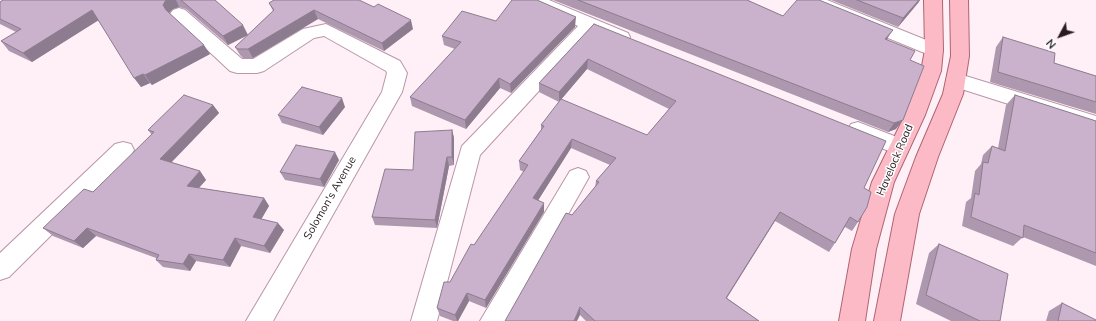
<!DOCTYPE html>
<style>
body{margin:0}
#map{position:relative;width:1096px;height:321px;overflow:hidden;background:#fff0f7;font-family:Mulish,sans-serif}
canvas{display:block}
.north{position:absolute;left:1040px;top:16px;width:40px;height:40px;-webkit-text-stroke:3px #fff;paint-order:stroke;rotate:229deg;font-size:11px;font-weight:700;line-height:16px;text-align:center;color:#281b21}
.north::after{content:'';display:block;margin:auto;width:14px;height:18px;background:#281b21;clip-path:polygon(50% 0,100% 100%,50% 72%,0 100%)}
</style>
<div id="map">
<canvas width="1096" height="321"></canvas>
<div class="north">N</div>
</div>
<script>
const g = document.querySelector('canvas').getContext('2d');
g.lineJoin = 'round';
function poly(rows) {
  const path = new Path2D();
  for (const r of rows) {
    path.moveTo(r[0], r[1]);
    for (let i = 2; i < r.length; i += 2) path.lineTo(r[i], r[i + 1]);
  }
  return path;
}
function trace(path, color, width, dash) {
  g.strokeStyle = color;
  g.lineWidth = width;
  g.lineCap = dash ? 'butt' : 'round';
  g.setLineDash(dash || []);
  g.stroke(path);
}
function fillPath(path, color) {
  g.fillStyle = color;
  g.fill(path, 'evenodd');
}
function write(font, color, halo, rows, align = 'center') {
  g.font = font + ' Mulish,sans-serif';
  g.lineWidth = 3;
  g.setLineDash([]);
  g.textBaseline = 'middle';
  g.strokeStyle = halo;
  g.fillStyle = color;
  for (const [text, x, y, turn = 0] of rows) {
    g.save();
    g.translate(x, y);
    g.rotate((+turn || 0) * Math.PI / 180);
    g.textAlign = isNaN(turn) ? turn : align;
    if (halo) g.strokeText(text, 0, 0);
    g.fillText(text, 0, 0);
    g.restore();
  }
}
const minor = poly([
 [525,0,549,0,628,33,630,37,628,41,621,43,593,32,480,155,437,321,411,321,462,146,578,26,528,4,525,0],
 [802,0,827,0,941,46,943,50,941,54,934,56,927,54,805,4,802,0],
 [179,8,185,10,242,59,253,59,303,29,326,24,400,61,407,73,402,92,273,321,246,321,382,92,387,73,386,71,324,36,314,38,264,71,257,73,237,73,230,71,173,18,170,14,173,10,179,8],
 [956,73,1096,116,1096,132,949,85,946,80,949,75,956,73],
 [858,122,907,141,910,147,907,153,899,155,851,136,847,130,851,124,858,122],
 [123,142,131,144,134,150,131,156,9,277,0,280,0,253,115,144,123,142],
 [578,168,586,171,589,177,508,321,480,321,570,171,578,168]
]);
const major = poly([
 [924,0,942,0,943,50,941,71,925,115,894,182,876,249,865,321,839,321,852,249,872,182,905,115,921,71,925,50,924,0],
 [950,0,968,0,969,56,963,94,938,157,919,214,900,321,874,321,895,214,916,157,943,94,951,56,950,0]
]);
const wall = poly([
 [3,0,215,0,248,35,228,45,186,9,179,7,173,9,169,13,210,54,152,85,150,83,141,87,98,20,32,62,9,51,1,41,16,32,0,24,0,2],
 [274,0,413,29,384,51,318,19,253,58,243,58,240,55,235,47,273,11,269,3],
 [553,0,747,0,783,16,887,39,910,60,896,129,888,132],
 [831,0,920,0,918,3,898,27],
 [496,21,575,27,511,93,500,88,466,129,412,106,410,97,455,49,444,45,442,36],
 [594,24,864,188,858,222,852,231,845,227,835,243,829,252,775,221,727,298,759,321,586,321,580,315,572,215,595,187,596,181,610,165,571,148,538,200,544,212,486,308,469,301,458,321,453,321,440,316,437,308,450,282,474,245,524,172,520,170,519,161,541,130,541,125,647,135,669,109,587,69,559,102,539,92,539,83],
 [1003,37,1054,63,1096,76,1096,114,990,82,996,47],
 [1015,95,1096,121,1096,266,1023,237,1013,246,962,226,966,202,971,198,975,171,981,164,983,155,992,146,998,148,1006,105],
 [213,105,219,113,171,162,200,171,206,180,199,188,264,198,269,206,261,219,284,230,270,253,241,246,230,267,196,261,190,271,163,267,156,260,156,258,96,236,83,248,53,236,43,228,93,192,152,135,148,130],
 [345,107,323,135,282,123,278,115],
 [452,130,454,138,454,165,449,166,437,228,375,225,372,217,413,170],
 [339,160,324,187,285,180,280,172],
 [939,244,1000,321,951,321,916,304,929,253],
 [1062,303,1096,321,1046,321,1049,311]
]);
const shadedWall = poly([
 [166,0,176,0,179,7,173,9,168,14,163,5],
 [919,0,920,0,918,3,898,27,903,18],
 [92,10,99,20,32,62,23,53],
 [314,10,318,19,253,58,248,49],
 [576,17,575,27,511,93,510,84],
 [411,20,413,29,384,51,382,43],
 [243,25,248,35,228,45,223,36],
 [893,30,887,39,885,39],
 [204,45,210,54,152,85,145,75],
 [588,59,587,69,559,102,559,92],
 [143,74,150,83,141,87,134,78],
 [499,78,500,88,466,129,465,120],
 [342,98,345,107,323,135,319,127],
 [213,105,219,113,167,167,160,159],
 [903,120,896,129,888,132,894,123],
 [452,130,454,138,454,165,452,157],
 [572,139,571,148,534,207,533,198],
 [335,152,339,160,324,187,320,179],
 [447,157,449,166,437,228,435,220],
 [200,171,206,180,193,194,187,186],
 [264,198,269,206,258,225,253,217],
 [544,203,544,212,486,308,485,300],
 [780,212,775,221,722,305,726,298],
 [278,223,284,230,270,253,264,246],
 [87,228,96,236,83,248,74,241],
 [235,238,241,246,230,267,223,260],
 [189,254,196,261,190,271,183,264],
 [467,293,469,301,458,321,457,321,455,315],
 [580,307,580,315,577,321,574,321]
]);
const building = poly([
 [3,0,166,0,163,5,166,10,204,45,145,75,143,74,134,78,92,10,23,53,1,41,21,29,0,19,0,2,3,0],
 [181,0,215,0,243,25,223,36,181,0],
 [274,0,359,0,374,7,378,4,411,20,382,43,314,10,248,49,238,49,235,47,274,10,269,3,274,0],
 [512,0,537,0,576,17,510,84,499,78,465,120,410,97,461,42,442,36,462,11,496,21,512,0],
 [578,0,747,0,783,16,797,0,819,0,893,30,885,39,915,51,910,60,924,66,903,120,894,123,578,0],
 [857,0,919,0,903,18,857,0],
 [594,24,886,141,864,188,871,192,867,207,858,222,850,217,835,243,780,212,726,298,759,321,595,321,580,307,574,321,505,321,566,213,572,215,599,182,596,181,616,158,572,139,533,198,544,203,485,300,467,293,455,315,437,308,444,282,450,282,471,244,474,245,528,165,519,161,544,126,541,125,561,99,647,135,676,101,588,59,559,92,539,83,594,24],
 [1003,37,1055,53,1054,63,1096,76,1096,102,998,72,1003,37],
 [302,87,342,98,319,127,278,115,302,87],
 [184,95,213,105,160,159,200,171,187,186,264,198,253,217,278,223,264,246,235,238,223,260,189,254,183,264,156,260,159,255,87,228,74,241,43,228,84,189,93,192,154,132,148,130,184,95],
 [1015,95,1096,121,1096,253,1024,225,1023,238,971,217,975,193,979,195,983,162,988,163,992,146,1005,151,1015,95],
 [452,130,452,157,447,157,435,220,372,217,385,169,413,170,415,132,452,130],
 [296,145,335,152,320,179,280,172,296,145],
 [939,244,1008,274,1000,321,980,321,926,295,939,244],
 [1062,303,1096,320,1096,321,1058,321,1062,303]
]);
const streetNames = [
 ["Havelock Road",895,160,-67],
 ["Solomon's Avenue",330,198,-60]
];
trace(minor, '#b996a8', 2);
trace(major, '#b06472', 2);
fillPath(minor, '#fff');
fillPath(major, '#fbbac5');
fillPath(wall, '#ae98af');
fillPath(shadedWall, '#8d7c8f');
fillPath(building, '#cab1cc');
trace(building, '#8d7c8f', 1);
write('11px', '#281b21', '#fff', streetNames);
</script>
